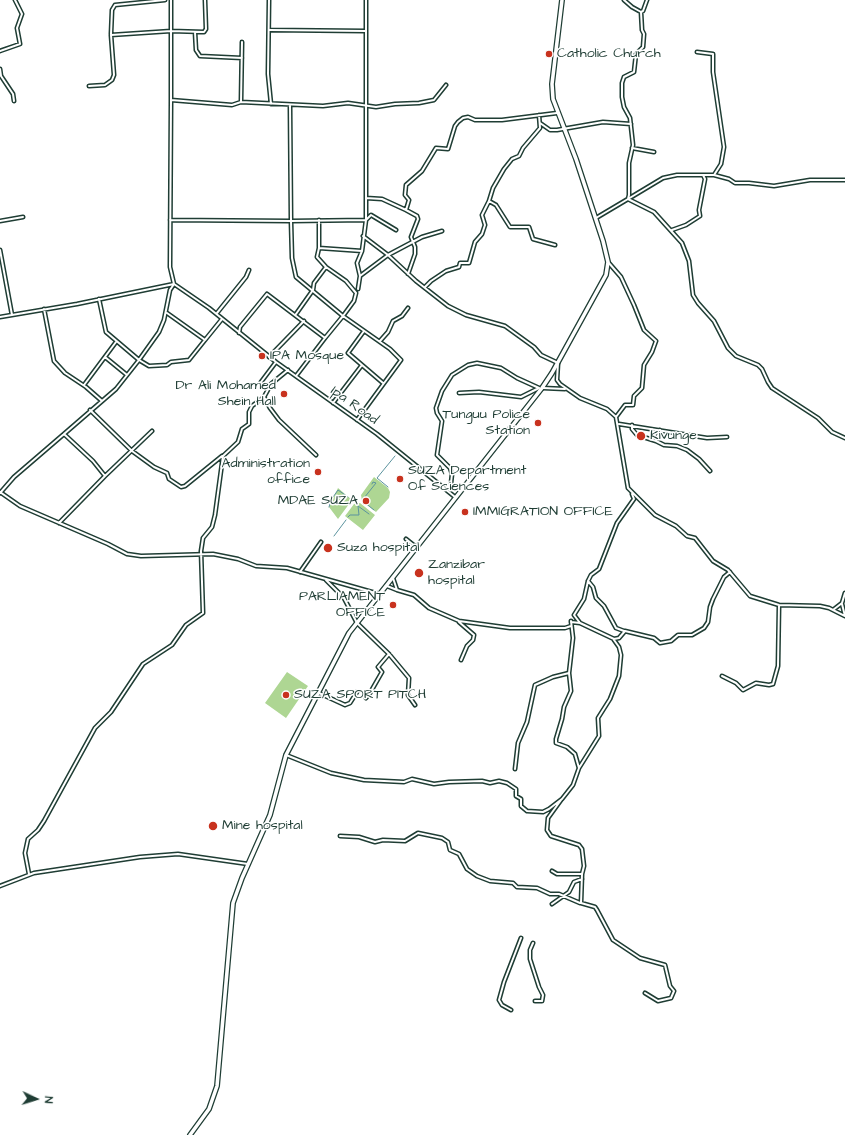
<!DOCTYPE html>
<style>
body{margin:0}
#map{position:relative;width:845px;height:1135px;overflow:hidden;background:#fff;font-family:"Architects Daughter",sans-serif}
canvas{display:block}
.north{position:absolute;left:16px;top:1079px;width:40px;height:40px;-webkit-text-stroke:3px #fff;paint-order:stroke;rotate:94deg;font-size:11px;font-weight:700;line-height:16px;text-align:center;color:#1f3d34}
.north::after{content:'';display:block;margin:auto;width:14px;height:18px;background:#1f3d34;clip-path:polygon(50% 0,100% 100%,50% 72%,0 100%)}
</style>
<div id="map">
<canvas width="845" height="1135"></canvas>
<div class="north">N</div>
</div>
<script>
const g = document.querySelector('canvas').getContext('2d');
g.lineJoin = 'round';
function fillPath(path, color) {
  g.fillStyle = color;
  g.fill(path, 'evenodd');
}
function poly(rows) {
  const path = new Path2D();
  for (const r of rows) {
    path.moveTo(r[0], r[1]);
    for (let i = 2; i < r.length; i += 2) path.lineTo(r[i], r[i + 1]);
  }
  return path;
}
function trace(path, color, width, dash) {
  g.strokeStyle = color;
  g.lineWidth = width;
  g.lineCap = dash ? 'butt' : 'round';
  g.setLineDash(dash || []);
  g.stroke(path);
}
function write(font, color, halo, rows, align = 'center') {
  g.font = font + ' "Architects Daughter",sans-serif';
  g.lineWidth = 3;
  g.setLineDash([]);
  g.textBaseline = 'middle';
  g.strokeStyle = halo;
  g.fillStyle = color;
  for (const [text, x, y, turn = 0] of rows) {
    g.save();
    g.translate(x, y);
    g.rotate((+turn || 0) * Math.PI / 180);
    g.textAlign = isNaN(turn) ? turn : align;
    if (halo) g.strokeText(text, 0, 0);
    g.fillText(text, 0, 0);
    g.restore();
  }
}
const green = poly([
 [374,477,388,488,390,492,389,498,376,512,362,501,361,495],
 [338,488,352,500,338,519,329,507],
 [360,503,375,515,363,530,345,516,354,504],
 [287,672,308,686,286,718,265,703]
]);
const stream = poly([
 [372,484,373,482,376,483,364,498,364,502,374,510],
 [388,487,377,478,395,456],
 [329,507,331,500,338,490,348,497],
 [348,517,350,515,359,515,358,506,369,514],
 [334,536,346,520]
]);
const street = poly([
 [171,0,171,100,232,105,241,102,323,106,348,103,376,107,395,104,419,103,434,100,446,85],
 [269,0,268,74,271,104],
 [641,12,643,11,647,0],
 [270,30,366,31],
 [195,32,196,50,200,56,242,58],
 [111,34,112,10,115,5,165,0],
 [0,51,20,44,17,28,22,14,15,0],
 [697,52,713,54,713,72,724,147,721,164,714,175],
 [0,69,1,76,13,94,14,101],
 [89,86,105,85,112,80,114,75,111,35,171,31,204,32,206,29,205,0],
 [171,100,170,267,174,284,209,308,276,362,377,434,455,497],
 [241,102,242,42],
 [290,105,291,221,366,220,371,215,396,230],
 [540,123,550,130,557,130,603,122,631,124],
 [632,148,654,152],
 [845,180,810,180,774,186,749,183,735,183,729,179,714,175,677,175,663,178,628,199,654,212,682,243,689,261,693,295,698,303,714,321,728,348,736,356,758,365,762,369,768,382,772,388,818,418,832,432,845,438],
 [366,198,382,199,406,210],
 [489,201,496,205,510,227,529,227,533,239,555,245],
 [596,218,628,199,629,195,629,163,633,145,630,118,624,107,622,97,622,83,624,77,634,72,636,54,643,47,644,34,642,30,641,12,632,7,624,0],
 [170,220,291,221,292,258,296,277,343,316,325,338,267,294,240,327,239,333],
 [0,221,23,217],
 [672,230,686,225,700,216,699,210,705,179,703,175],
 [363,236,388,255,422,237,442,231],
 [319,248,319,220],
 [0,250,12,315],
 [608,262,621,277,634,305,644,330,656,341,652,352,644,365,642,388,634,396,633,405,625,405,616,417],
 [408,274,415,254,415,247,411,237,418,219,417,216,406,210,409,200,405,195,406,185,422,171,436,148,448,149,455,126,458,122,463,118,468,117,475,120,502,120,557,113],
 [360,276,357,263,362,251,366,220,366,0],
 [425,287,431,281,446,271,459,267,460,263,469,263,475,242,482,234,485,225,482,215,489,201,493,188,504,169,512,159,519,156,523,148,540,128,539,115],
 [358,289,360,276,388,255,416,281,448,306,466,315,505,326,534,347,541,355,558,363,557,380,560,384,580,398,607,409,616,417,628,488,655,515,676,526,687,536,695,538,713,561,728,570,750,596,779,605,820,606,829,608,845,616],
 [99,299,106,332,139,360,149,366,167,365,171,362,189,360,205,340],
 [44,309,54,361,65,373,86,387,102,401],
 [167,313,205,340,222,319],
 [217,313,246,277,249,270],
 [296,314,313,290,314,283,326,267],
 [0,317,77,304,174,284],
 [380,341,388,332,393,321,402,316,408,308],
 [105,357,127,375],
 [269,357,304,321],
 [362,365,383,383],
 [296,376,325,338],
 [261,382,276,362],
 [84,385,116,342],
 [543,388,565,389],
 [459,393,479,392,521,397,539,388],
 [264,397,270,408,279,420,316,455],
 [333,403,362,365,348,353,364,331],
 [90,410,132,451,154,467,167,473,169,479,181,487,185,486,222,456],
 [357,420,401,360,390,349,343,316,354,301,356,293,346,281,326,267,317,257,319,248,362,251],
 [619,424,707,438,727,437],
 [632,425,632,429,637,435,656,441],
 [660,430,656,441,664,445,677,446,687,450,699,459,710,471],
 [105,476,93,461,64,434,116,389,139,360,159,332,164,320,170,290,174,284],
 [451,483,452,474,450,468,437,455,442,421,437,413,436,408,442,391,452,375,468,365,477,363,501,368,517,378,539,388],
 [0,492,20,506,108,544,127,554,141,556,213,554,238,559,256,566,287,568,379,594],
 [0,493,14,477,64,434],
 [59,523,105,476,152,431],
 [406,539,416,547],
 [300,572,321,542],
 [393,578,397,590,414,595,429,608,459,621,510,628,565,628,571,626],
 [326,580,344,598,357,623,389,654,409,678,408,695,415,705],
 [588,581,593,587,596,598,604,606,616,628,624,631],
 [387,586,397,590],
 [842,604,845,616],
 [833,610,842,603,845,593],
 [459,622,474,635,473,640,467,646,461,660],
 [571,622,580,623,614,639,619,638,625,631,654,638,660,643,671,641,678,635,692,635,704,628,708,622,710,607,713,599,724,577,730,572],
 [580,623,574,615,584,599,588,581,591,575,599,569,617,523,634,499,632,494],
 [722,676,736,683,743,690,756,683,769,685,773,684,778,666,779,605],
 [319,693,345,705,350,703,357,692],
 [366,698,370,693,382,672,378,667,389,654],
 [286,755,331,773,364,780,404,782,412,779,434,784,449,782,482,781,490,783,499,781,507,783,516,789,516,796,521,799,521,806,527,811,543,812,549,809,562,799,573,785,579,768,575,754,567,747,556,743,556,739,562,719,564,707,571,691,569,673,573,638,571,621],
 [579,768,599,736,598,718,610,699,619,676,621,655,619,647,614,640],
 [515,769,518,743,527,722,535,685,553,677,569,673],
 [561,800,548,818,547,830,551,836,579,845,582,849,584,866,582,874,581,903,595,907,597,910,613,940,640,958,665,965,670,986,674,991,671,998,658,1001,645,993],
 [340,836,359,837,375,842,383,840,405,841,418,833,442,838,448,842,450,850,459,854,467,869,477,876,490,881,513,883,517,887,537,888,550,894,559,894,580,903],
 [552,871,557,874,582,874],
 [29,874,25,853,28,839,38,830,44,821,95,728,111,712,143,664,172,645,186,625,203,613,201,551,203,538,212,527,215,515,223,456,238,442,242,429,249,424,249,412,252,406,264,397,271,384,288,370],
 [0,886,34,873,140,857,178,854,248,864],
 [552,904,569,892,574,882,582,879],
 [533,943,530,950,530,959,539,987,543,995,542,1001,535,1001],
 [511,1010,502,1005,499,1000,504,982,521,938]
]);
const primary = poly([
 [190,1135,209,1109,217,1086,233,903,242,878,270,815,286,755,349,633,542,388,552,373,606,275,608,262,603,241,576,159,553,99,552,84,562,0]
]);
const markers = [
 [549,54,4,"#c8321e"],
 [262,356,4,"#c8321e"],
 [284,394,4,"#c8321e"],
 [538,423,4,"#c8321e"],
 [641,436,5,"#c8321e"],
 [318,472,4,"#c8321e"],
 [400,479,4,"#c8321e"],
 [366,501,4,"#c8321e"],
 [465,512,4,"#c8321e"],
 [328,548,5,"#c8321e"],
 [419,573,5,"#c8321e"],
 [393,605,4,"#c8321e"],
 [286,695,4,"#c8321e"],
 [213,826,5,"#c8321e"]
];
const poiNames = [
 ["Catholic Church",557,54],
 ["IPA Mosque",270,356],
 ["Dr Ali Mohamed",276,386,"right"],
 ["Shein Hall",276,402,"right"],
 ["Tunguu Police",530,415,"right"],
 ["Station",530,431,"right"],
 ["Kivunge",650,436],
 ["Administration",310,464,"right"],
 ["office",310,480,"right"],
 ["SUZA Department",408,471],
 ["Of Sciences",408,487],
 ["MDAE SUZA",358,501,"right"],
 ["IMMIGRATION OFFICE",473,512],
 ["Suza hospital",337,548],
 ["Zanzibar",428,565],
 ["hospital",428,581],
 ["PARLIAMENT",385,597,"right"],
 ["OFFICE",385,613,"right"],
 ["SUZA SPORT PITCH",294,695],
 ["Mine hospital",222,826]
];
const streetNames = [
 ["Ipa Road",354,406,36]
];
fillPath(green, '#aed693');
trace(stream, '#5b939e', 1);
trace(street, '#1f3d34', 5);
trace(primary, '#1f3d34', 6);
trace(street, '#fff', 2);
trace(primary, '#fff', 3.5);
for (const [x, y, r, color] of markers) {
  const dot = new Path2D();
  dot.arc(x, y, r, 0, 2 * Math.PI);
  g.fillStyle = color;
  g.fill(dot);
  trace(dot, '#fff', 1.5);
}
write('14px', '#1f3d34', '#fff', poiNames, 'left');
write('14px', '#1f3d34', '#fff', streetNames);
</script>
